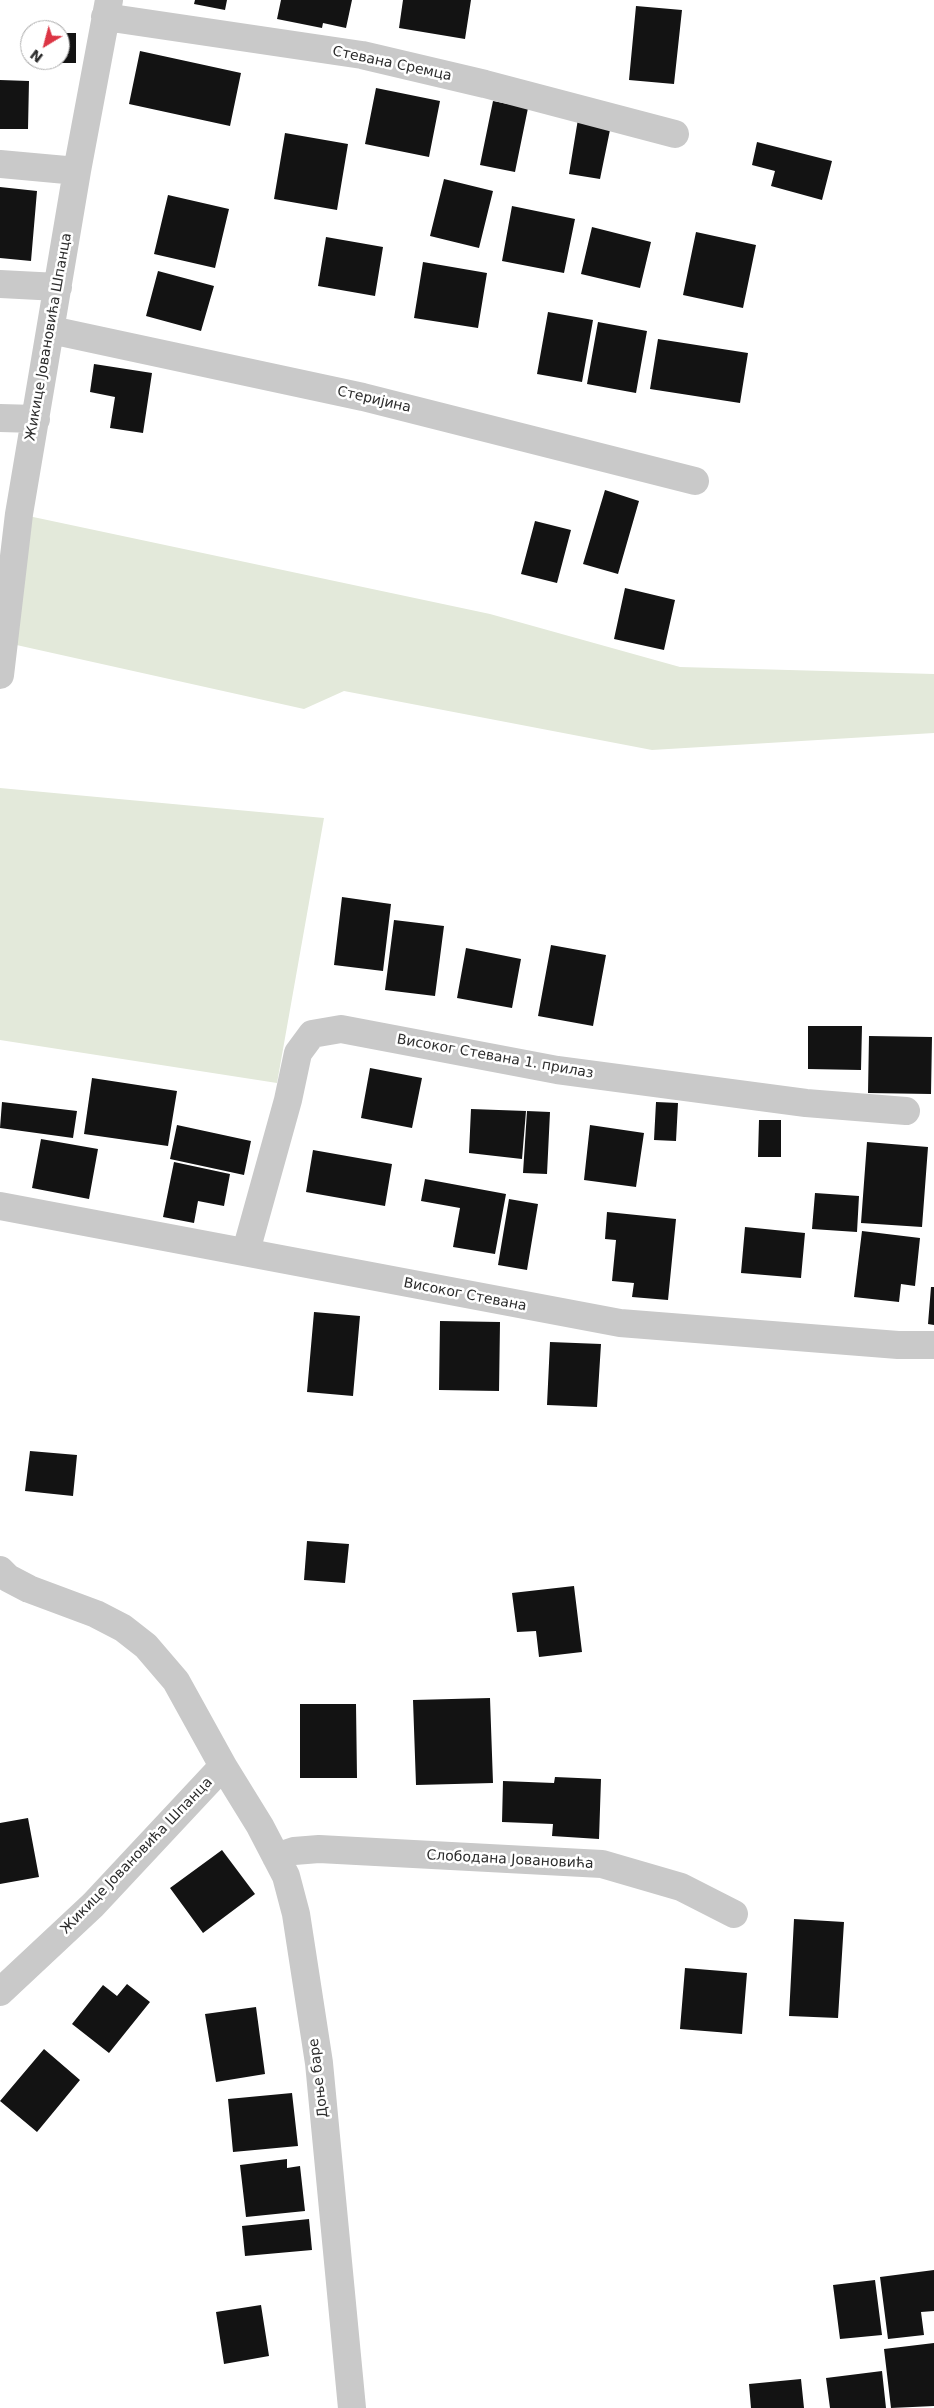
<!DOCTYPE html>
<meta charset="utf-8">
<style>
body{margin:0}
#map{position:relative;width:934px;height:2408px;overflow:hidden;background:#fff;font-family:"DejaVu Sans",sans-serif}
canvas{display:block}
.north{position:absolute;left:20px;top:20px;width:50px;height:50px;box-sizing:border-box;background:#fff;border:1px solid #ababab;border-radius:50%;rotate:217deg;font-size:14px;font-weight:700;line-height:20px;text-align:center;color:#2c2c2c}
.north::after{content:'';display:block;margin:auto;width:18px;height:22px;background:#dc3544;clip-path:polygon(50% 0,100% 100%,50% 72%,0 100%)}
</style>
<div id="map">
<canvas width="934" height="2408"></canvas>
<div class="north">N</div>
</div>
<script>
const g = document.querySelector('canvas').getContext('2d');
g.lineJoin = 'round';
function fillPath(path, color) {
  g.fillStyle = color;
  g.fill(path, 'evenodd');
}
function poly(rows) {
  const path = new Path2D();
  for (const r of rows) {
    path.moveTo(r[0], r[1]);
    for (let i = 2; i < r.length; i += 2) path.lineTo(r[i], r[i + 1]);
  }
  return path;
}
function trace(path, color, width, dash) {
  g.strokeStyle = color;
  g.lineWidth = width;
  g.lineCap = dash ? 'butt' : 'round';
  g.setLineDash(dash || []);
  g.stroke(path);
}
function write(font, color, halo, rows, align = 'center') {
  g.font = font + ' "DejaVu Sans",sans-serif';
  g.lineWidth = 5;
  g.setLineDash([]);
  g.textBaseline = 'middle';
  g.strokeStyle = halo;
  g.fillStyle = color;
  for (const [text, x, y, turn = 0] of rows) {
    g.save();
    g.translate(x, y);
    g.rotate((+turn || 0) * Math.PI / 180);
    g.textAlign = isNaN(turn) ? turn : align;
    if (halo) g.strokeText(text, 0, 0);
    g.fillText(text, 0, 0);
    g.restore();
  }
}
const green = poly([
 [19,514,490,614,680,667,934,674,934,733,652,750,344,691,304,709,3,642],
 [0,788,324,818,277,1083,0,1040]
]);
const building = poly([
 [195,0,227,0,225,10,194,4],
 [281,0,352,0,346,28,323,23,322,28,277,19],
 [403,0,471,0,465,39,399,28],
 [636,6,682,10,674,84,629,80],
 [28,33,30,33,30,60,60,60,60,33,76,33,76,63,28,63],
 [140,51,241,73,230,126,129,104],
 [0,80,29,81,28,129,0,129],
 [376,88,440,101,429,157,365,144],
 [493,101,528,108,515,172,480,165],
 [578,119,611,125,600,179,569,174],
 [285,133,348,144,337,210,274,199],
 [757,142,832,161,822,200,771,186,775,171,752,165],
 [444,179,493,191,479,248,430,236],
 [0,187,37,191,31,261,0,258],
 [168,195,229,209,215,268,154,254],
 [512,206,575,219,564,273,502,261],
 [592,227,651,242,640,288,581,274],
 [696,232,756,245,743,308,683,295],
 [326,237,383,247,375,296,318,286],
 [423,262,487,273,478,328,414,318],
 [158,271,214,286,201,331,146,316],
 [548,312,593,320,582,382,537,374],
 [598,322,647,331,636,393,587,384],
 [658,339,748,353,740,403,650,389],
 [94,364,152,373,143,433,110,428,115,397,90,392],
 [605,490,639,501,618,574,583,564],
 [535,521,571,530,557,583,521,574],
 [625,588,675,600,664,650,614,639],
 [342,897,391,904,383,971,334,965],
 [394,920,444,926,435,996,385,990],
 [551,945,606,955,593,1026,538,1016],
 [466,948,521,959,512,1008,457,998],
 [808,1026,862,1026,861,1070,808,1069],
 [869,1036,932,1037,931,1094,868,1093],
 [370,1068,422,1078,412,1128,361,1118],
 [92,1078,177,1091,168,1146,84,1134],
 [2,1102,77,1111,73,1138,0,1128],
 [656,1102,678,1103,676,1141,654,1140],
 [471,1109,526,1111,522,1159,469,1153],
 [527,1111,550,1112,547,1174,523,1173],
 [759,1120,781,1120,781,1157,758,1157],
 [177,1125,251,1141,244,1175,170,1159],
 [590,1125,644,1133,636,1187,584,1180],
 [41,1139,98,1149,89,1199,32,1188],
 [867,1142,928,1147,922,1227,861,1223],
 [313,1150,392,1164,385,1206,306,1192],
 [174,1162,230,1174,224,1206,198,1201,194,1223,163,1217],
 [425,1179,506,1194,495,1254,453,1247,460,1208,421,1201],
 [815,1193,859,1196,857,1232,812,1229],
 [509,1199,538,1204,527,1270,498,1265],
 [607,1212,676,1219,668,1300,632,1297,634,1283,612,1281,616,1240,605,1239],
 [745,1227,805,1233,801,1278,741,1273],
 [862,1231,920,1238,915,1286,901,1284,899,1302,854,1297],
 [931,1287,934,1287,934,1325,928,1324],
 [314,1312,360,1316,353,1396,307,1392],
 [440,1321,500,1322,499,1391,439,1390],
 [550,1342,601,1344,597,1407,547,1405],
 [30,1451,77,1455,73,1496,25,1491],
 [307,1541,349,1544,345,1583,304,1580],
 [574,1586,582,1652,539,1657,536,1631,517,1632,512,1593],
 [490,1698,493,1783,416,1785,413,1700],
 [300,1704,356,1704,357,1778,300,1778],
 [555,1777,601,1779,599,1839,552,1836,553,1824,502,1822,503,1781,554,1783],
 [28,1818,39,1877,0,1884,0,1823],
 [222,1850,255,1894,203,1933,170,1888],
 [794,1919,844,1922,838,2018,789,2016],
 [685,1968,747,1973,742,2034,680,2029],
 [127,1984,150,2002,109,2053,72,2024,103,1985,117,1996],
 [256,2007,265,2074,216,2082,205,2014],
 [44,2049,80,2080,37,2132,0,2101],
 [292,2093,298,2146,233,2152,228,2099],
 [287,2159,287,2168,300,2166,305,2211,246,2217,240,2165],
 [309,2219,312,2250,245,2256,242,2226],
 [934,2270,934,2311,921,2312,924,2335,888,2339,880,2277],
 [875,2280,882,2335,840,2339,833,2285],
 [261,2305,269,2356,224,2364,216,2312],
 [934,2343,934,2406,891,2408,884,2349],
 [882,2371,886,2408,830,2408,826,2378],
 [801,2379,804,2408,751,2408,749,2384]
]);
const minor = poly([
 [105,17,362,55,485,84,675,134],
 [0,164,77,171],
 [0,284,58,287],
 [51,330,363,397,695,481],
 [0,418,36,419],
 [0,675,19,514,77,171,109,0],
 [0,1206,620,1323,898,1345,934,1345],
 [246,1251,288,1100,298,1053,312,1034,341,1029,557,1070,806,1103,906,1111],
 [0,1570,8,1578,29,1589,96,1614,123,1628,146,1646,176,1681,223,1766,260,1826,286,1876,296,1914,319,2063,352,2408],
 [276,1857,294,1851,319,1849,602,1864,681,1887,734,1914],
 [0,1992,93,1905,223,1766]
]);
const streetNames = [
 ["Стевана Сремца",392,64,12],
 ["Жикице Јовановића Шпанца",49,337,-80],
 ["Стеријина",374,400,13],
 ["Високог Стевана 1. прилаз",495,1057,10],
 ["Високог Стевана",465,1295,11],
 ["Жикице Јовановића Шпанца",137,1856,-46],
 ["Слободана Јовановића",510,1860,3],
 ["Доње баре",319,2078,-97]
];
fillPath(green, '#e3e9da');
fillPath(building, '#131313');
trace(minor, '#c9c9c9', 28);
write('14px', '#2c2c2c', '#fff', streetNames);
</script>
